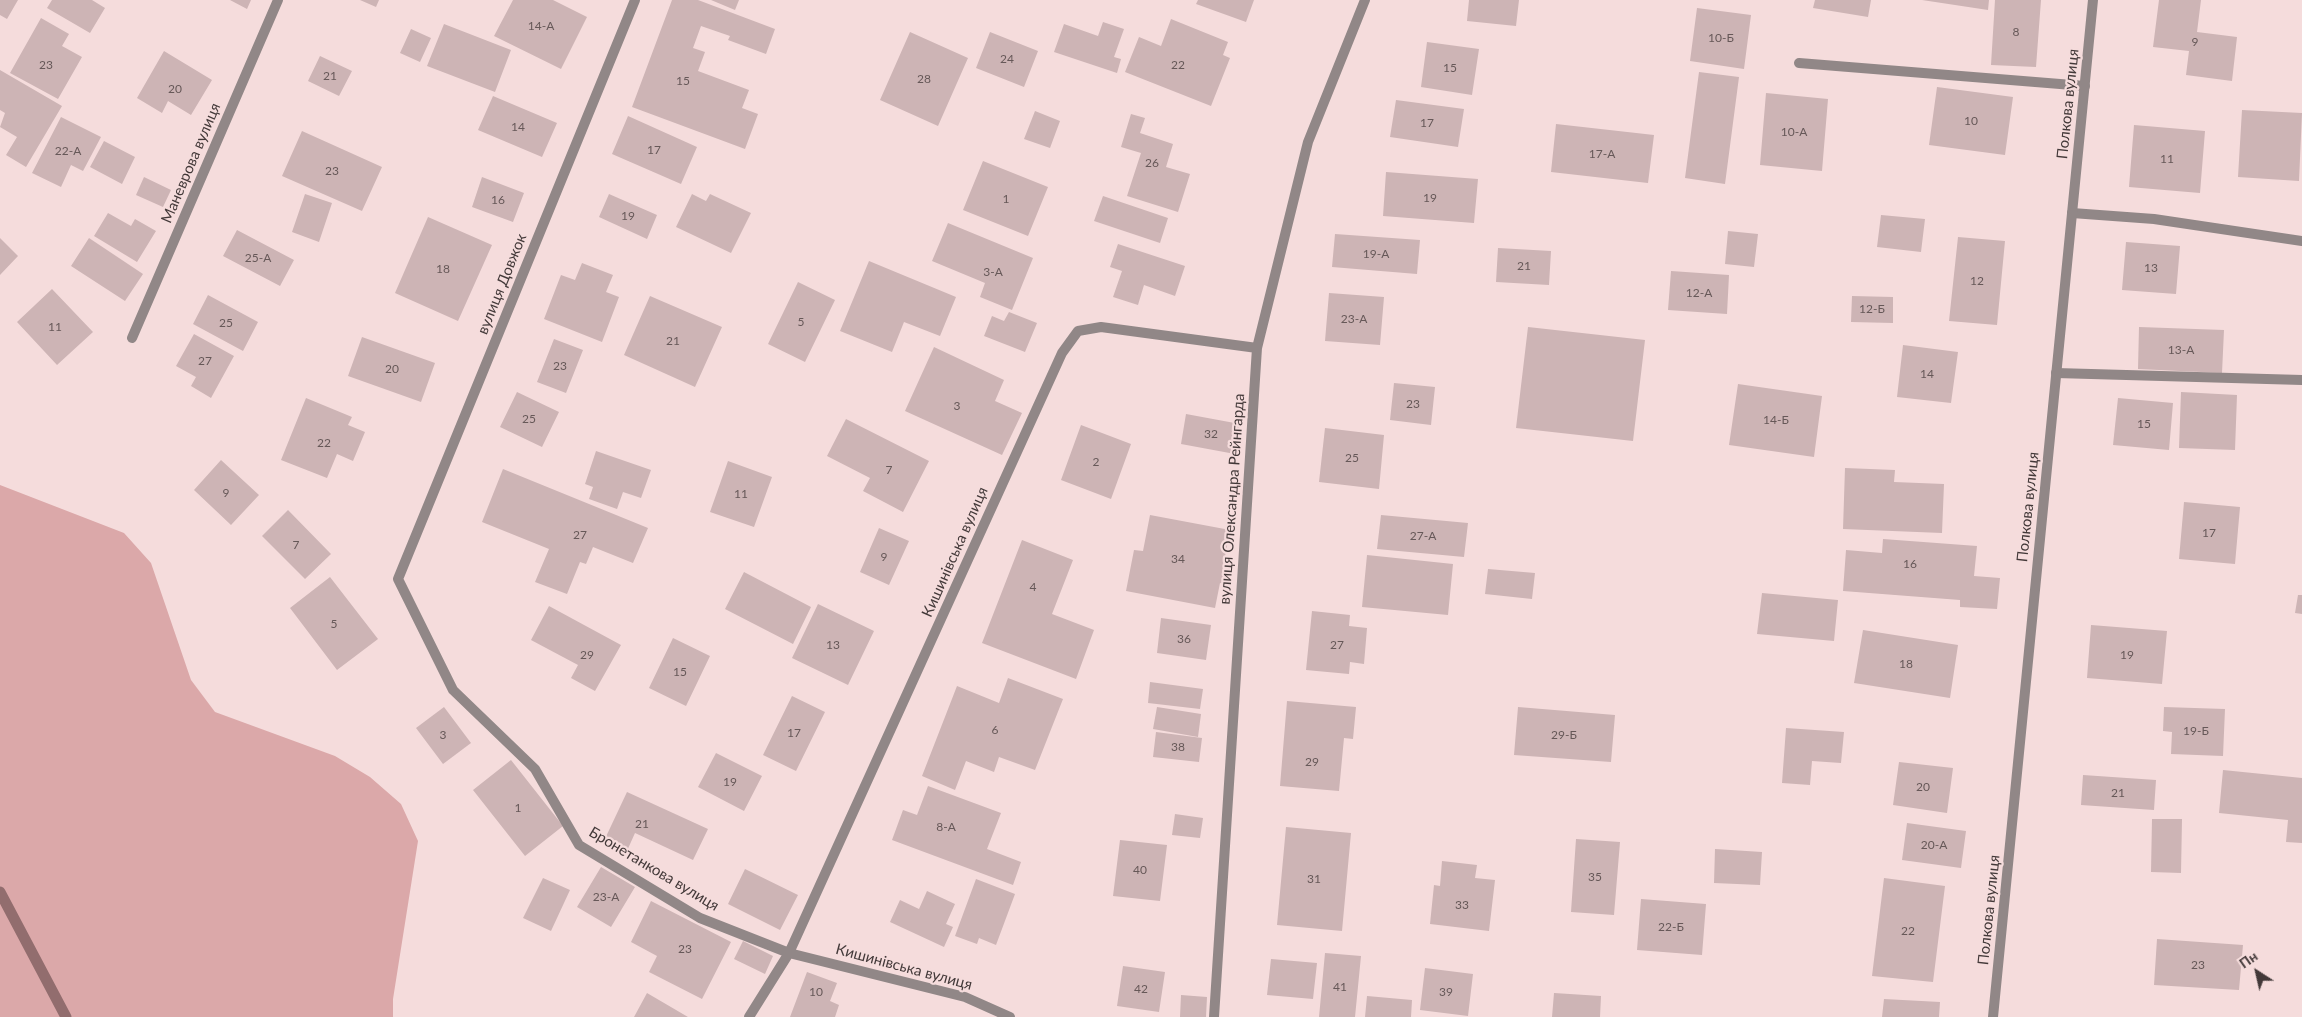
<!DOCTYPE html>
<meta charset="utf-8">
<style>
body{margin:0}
#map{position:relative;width:2302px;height:1017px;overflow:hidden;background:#f5dcdc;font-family:Lato,sans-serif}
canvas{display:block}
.north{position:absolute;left:2232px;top:947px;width:50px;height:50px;-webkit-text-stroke:4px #f5dcdc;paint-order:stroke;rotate:325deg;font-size:14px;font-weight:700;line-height:20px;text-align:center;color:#433939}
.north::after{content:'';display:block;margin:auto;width:18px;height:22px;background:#433939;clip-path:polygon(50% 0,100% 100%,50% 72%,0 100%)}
</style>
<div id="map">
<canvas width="2302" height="1017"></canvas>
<div class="north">Пн</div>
</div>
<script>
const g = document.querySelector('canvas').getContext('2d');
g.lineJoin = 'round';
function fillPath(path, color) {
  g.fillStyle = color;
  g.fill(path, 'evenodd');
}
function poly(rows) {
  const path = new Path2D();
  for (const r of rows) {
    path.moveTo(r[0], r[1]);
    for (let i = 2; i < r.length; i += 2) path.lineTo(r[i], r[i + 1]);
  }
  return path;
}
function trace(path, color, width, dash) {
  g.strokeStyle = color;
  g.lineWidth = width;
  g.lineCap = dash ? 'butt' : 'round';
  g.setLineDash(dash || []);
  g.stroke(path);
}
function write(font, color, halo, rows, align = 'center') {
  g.font = font + ' Lato,sans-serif';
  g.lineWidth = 4.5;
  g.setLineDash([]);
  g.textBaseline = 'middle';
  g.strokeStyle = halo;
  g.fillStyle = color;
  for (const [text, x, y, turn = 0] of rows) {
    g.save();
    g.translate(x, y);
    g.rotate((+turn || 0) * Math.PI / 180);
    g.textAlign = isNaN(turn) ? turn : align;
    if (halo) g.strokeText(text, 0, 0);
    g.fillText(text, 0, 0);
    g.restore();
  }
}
const green = poly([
 [0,485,124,533,151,563,191,680,215,712,335,756,370,777,401,804,418,841,393,999,393,1017,0,1017]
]);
const stream = poly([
 [0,892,66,1017]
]);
const building = poly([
 [0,0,18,0,7,19,0,15],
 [52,0,92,0,105,8,90,33,47,8],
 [230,0,251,0,247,9],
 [360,0,379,0,376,7],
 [513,0,553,0,587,17,561,69,494,36],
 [672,0,698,0,775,29,766,54,728,40,730,36,701,26,693,48,705,52,698,71,749,90,742,108,758,114,745,149,632,107],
 [711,0,739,0,735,10],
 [1198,0,1254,0,1246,22,1196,4],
 [1469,0,1519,0,1516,26,1467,21],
 [1815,0,1871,0,1868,17,1813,8],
 [1922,0,1989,0,1988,10],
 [1995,0,2041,0,2036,67,1991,65],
 [2159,0,2201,0,2197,32,2237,37,2232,81,2186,75,2189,51,2153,47],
 [1697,8,1751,15,1744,69,1690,61],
 [41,18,69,34,62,46,82,57,58,99,10,73],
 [1171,19,1228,42,1223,55,1230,58,1211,106,1125,72,1139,37,1161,46],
 [1103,22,1124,29,1114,57,1121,59,1117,73,1054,52,1064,24,1098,36],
 [444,24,511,50,495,92,427,66],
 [411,29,431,38,420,62,400,53],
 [910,32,968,58,938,126,880,100],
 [990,32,1038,51,1024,87,976,68],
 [1427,42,1479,49,1472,95,1421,87],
 [164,51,212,80,191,115,168,101,162,113,137,98],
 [320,56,352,71,339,96,308,81],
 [0,70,62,106,26,167,6,155,17,137,0,127,5,113,0,110],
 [1699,72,1739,77,1725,184,1685,178],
 [1937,87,2013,97,2005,155,1929,145],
 [1766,93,1828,99,1822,171,1760,165],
 [493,96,557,123,542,157,478,130],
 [1396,100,1464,109,1458,147,1390,137],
 [2242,110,2302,113,2299,181,2238,177],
 [1035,111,1060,121,1050,148,1024,139],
 [1131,114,1145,118,1140,133,1173,144,1166,167,1190,174,1178,212,1127,196,1141,153,1121,147],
 [628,116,697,147,681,184,612,154],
 [61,117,101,137,83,171,71,165,61,187,32,173],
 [1556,124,1654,135,1648,183,1551,172],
 [2134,125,2205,131,2200,193,2129,187],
 [302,131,382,167,362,211,282,176],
 [104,141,135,157,122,184,90,167],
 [983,161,1048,187,1028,236,963,210],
 [1386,172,1478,179,1474,223,1383,216],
 [144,177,171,190,163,207,136,195],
 [482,177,524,193,513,222,472,207],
 [305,194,332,203,319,242,292,232],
 [609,194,657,215,647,239,599,217],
 [692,194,706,201,710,194,751,213,731,253,676,227],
 [1103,196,1168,218,1160,243,1094,221],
 [108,213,131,226,135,219,156,231,137,262,94,236],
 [1881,215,1925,219,1921,252,1877,247],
 [428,217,492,245,458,321,395,293],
 [948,223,1033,258,1012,310,980,297,985,283,932,261],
 [237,230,294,260,280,286,223,256],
 [1728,231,1758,234,1754,267,1725,264],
 [1335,234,1420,240,1417,274,1332,267],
 [1958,237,2005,241,1997,325,1949,321],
 [0,238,18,256,0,275],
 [89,238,143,274,125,301,71,266],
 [2126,242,2180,246,2176,294,2122,290],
 [1118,244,1185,266,1175,296,1144,285,1138,305,1113,297,1122,271,1110,267],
 [1498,248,1551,251,1549,285,1496,282],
 [869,261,956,297,940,336,904,322,892,352,840,331],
 [582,263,613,275,606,292,619,297,602,342,544,319,561,275,575,280],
 [1671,271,1729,275,1727,314,1668,310],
 [798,282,835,300,805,362,768,344],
 [52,289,93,332,57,365,17,322],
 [1329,293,1384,297,1380,345,1325,341],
 [208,295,258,322,243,351,193,324],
 [650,296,722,327,695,387,624,355],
 [1852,296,1893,297,1893,323,1851,322],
 [1009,312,1037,323,1025,352,984,336,992,316,1004,321],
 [1528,327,1645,340,1633,441,1516,428],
 [2139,327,2224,330,2222,373,2138,369],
 [194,334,234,356,211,398,191,386,196,377,176,366],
 [362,337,435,363,421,402,348,376],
 [554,339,583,350,566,393,537,382],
 [1903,345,1958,352,1951,403,1897,397],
 [934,347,1004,380,995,401,1022,413,1002,455,905,411],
 [1394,383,1435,387,1431,425,1390,420],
 [1738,384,1822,396,1814,457,1729,445],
 [517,392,559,412,542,447,500,427],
 [2181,392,2237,395,2235,450,2179,448],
 [306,398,352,417,348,425,365,432,353,461,337,454,327,478,281,460],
 [2118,398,2173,403,2169,450,2113,445],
 [1186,414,1240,424,1235,454,1181,444],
 [846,419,929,461,903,512,863,491,870,478,827,456],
 [1081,425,1131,444,1111,499,1061,480],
 [1325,428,1384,435,1379,489,1319,482],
 [596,451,651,470,641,498,623,492,617,509,589,499,593,487,585,484],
 [221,460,259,495,231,525,194,490],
 [728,461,772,477,754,527,710,512],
 [1845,468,1895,470,1894,482,1944,484,1942,533,1843,529],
 [503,469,648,528,633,563,593,547,586,564,580,562,567,594,535,582,549,549,482,522],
 [2184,502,2240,507,2235,564,2179,559],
 [288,510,331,554,305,579,262,536],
 [1150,515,1230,530,1223,567,1230,568,1227,584,1220,583,1215,608,1126,591,1134,550,1143,551],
 [1381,515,1468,523,1464,557,1377,549],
 [879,528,909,541,889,585,860,572],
 [1883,539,1977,546,1974,576,2000,578,1997,609,1960,607,1960,600,1843,591,1846,550,1882,553],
 [1022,540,1073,560,1052,614,1094,630,1076,679,982,643],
 [1367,555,1453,564,1448,615,1362,607],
 [1488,569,1535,573,1532,599,1485,594],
 [744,572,811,607,793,644,725,609],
 [330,577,378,639,337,670,290,608],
 [1762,593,1838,600,1834,641,1757,634],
 [2298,595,2302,595,2302,614,2295,613],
 [818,604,874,631,848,685,792,658],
 [549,606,621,645,595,691,571,678,578,665,531,640],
 [1312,611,1350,615,1349,626,1367,628,1364,664,1350,662,1349,674,1306,670],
 [1161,618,1211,625,1206,660,1157,653],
 [2091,625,2167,631,2162,684,2087,678],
 [1863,630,1958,645,1950,698,1854,683],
 [673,638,710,656,686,706,649,688],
 [1008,678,1063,699,1035,770,999,757,994,772,966,761,955,790,922,776,957,686,999,703],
 [1150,682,1203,689,1200,709,1148,703],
 [792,696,825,712,796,771,763,755],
 [1287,701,1356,707,1353,739,1344,738,1339,791,1280,786],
 [444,707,471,743,443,764,416,728],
 [1157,707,1201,714,1198,737,1153,729],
 [1518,707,1615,715,1611,762,1514,755],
 [2164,707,2225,709,2223,756,2171,754,2172,732,2163,731],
 [1786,728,1844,732,1841,763,1812,761,1810,785,1782,783],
 [1156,732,1202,738,1199,762,1153,757],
 [716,753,762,776,744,811,698,787],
 [511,760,563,826,525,856,473,790],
 [1899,762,1953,768,1947,813,1893,805],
 [2223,770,2302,778,2302,843,2286,842,2288,820,2219,813],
 [2083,775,2156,780,2154,810,2081,805],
 [928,786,1001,813,987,849,1021,862,1013,885,892,840,903,810,917,815],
 [627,792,708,829,693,860,635,833,626,853,603,843],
 [1175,814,1203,818,1200,838,1172,835],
 [2152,819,2182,819,2181,873,2151,872],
 [1907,823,1966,831,1961,868,1902,860],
 [1286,827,1351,833,1342,931,1277,925],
 [1576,839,1620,842,1614,915,1571,912],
 [1120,840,1167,845,1160,901,1113,896],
 [1715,849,1762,852,1760,885,1714,883],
 [1442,861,1477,865,1475,878,1495,880,1489,931,1430,924,1434,885,1440,886],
 [601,867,635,887,611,927,577,907],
 [745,869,798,895,780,930,728,904],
 [543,878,570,890,551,931,523,918],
 [1884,878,1945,886,1933,982,1872,976],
 [976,879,1015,894,996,945,979,938,977,944,955,936],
 [927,891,955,904,946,924,953,927,944,947,890,922,900,900,919,909],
 [1641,899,1706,904,1702,955,1637,950],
 [651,901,731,942,702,999,649,972,657,956,631,942],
 [2157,939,2243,945,2239,990,2154,985],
 [743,941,773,956,765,974,734,959],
 [1325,953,1361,956,1355,1017,1319,1017],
 [1271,959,1317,963,1313,999,1267,995],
 [1123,966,1165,972,1159,1012,1117,1006],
 [1425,968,1473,974,1468,1016,1420,1010],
 [807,972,837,983,830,1001,839,1005,835,1017,790,1017],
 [647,993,688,1017,634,1017],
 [1554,993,1601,996,1600,1017,1552,1017],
 [1181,995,1207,997,1206,1017,1180,1017],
 [1367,996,1412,1000,1411,1017,1365,1017],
 [1884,999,1940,1002,1939,1017,1882,1017]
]);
const service = poly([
 [1799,63,2085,86],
 [2072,213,2154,219,2302,241],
 [2056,373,2302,380]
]);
const minor = poly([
 [635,0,398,579,453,690,535,769,579,845,700,918,789,953,965,997,1010,1017],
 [132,338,278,0],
 [749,1017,789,953,1062,353,1078,331,1101,327,1257,348],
 [1214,1017,1257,348,1308,142,1365,0],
 [1993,1017,2093,0]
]);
const numberNames = [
 ["14-А",541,26],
 ["8",2016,32],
 ["10-Б",1721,38],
 ["9",2195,42],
 ["24",1007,59],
 ["23",46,65],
 ["22",1178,65],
 ["15",1450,68],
 ["21",330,76],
 ["28",924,79],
 ["15",683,81],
 ["20",175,89],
 ["10",1971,121],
 ["17",1427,123],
 ["14",518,127],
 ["10-А",1794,132],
 ["17",654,150],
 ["22-А",68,151],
 ["17-А",1602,154],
 ["11",2167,159],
 ["26",1152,163],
 ["23",332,171],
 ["19",1430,198],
 ["1",1006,199],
 ["16",498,200],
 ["19",628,216],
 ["19-А",1376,254],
 ["25-А",258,258],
 ["21",1524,266],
 ["13",2151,268],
 ["18",443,269],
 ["3-А",993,272],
 ["12",1977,281],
 ["12-А",1699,293],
 ["12-Б",1872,309],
 ["23-А",1354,319],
 ["5",801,322],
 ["25",226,323],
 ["11",55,327],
 ["21",673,341],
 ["13-А",2181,350],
 ["27",205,361],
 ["23",560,366],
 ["20",392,369],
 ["14",1927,374],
 ["23",1413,404],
 ["3",957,406],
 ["25",529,419],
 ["14-Б",1776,420],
 ["15",2144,424],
 ["32",1211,434],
 ["22",324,443],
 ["25",1352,458],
 ["2",1096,462],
 ["7",889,470],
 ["9",226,493],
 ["11",741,494],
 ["17",2209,533],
 ["27",580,535],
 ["27-А",1423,536],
 ["7",296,545],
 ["9",884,557],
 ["34",1178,559],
 ["16",1910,564],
 ["4",1033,587],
 ["5",334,624],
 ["36",1184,639],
 ["13",833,645],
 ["27",1337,645],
 ["29",587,655],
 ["19",2127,655],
 ["18",1906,664],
 ["15",680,672],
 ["6",995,730],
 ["19-Б",2196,731],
 ["17",794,733],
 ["3",443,735],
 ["29-Б",1564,735],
 ["38",1178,747],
 ["29",1312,762],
 ["19",730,782],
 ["20",1923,787],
 ["21",2118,793],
 ["1",518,808],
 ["21",642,824],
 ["8-А",946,827],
 ["20-А",1934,845],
 ["40",1140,870],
 ["35",1595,877],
 ["31",1314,879],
 ["23-А",606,897],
 ["33",1462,905],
 ["22-Б",1671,927],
 ["22",1908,931],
 ["23",685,949],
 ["23",2198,965],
 ["41",1340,987],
 ["42",1141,989],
 ["10",816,992],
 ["39",1446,992]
];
const streetNames = [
 ["Полкова вулиця",2068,104,-84],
 ["Маневрова вулиця",191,163,-67],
 ["вулиця Довжок",502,284,-68],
 ["вулиця Олександра Рейнгарда",1232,499,-86],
 ["Полкова вулиця",2028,507,-84],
 ["Кишинівська вулиця",955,552,-66],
 ["Бронетанкова вулиця",654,869,31],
 ["Полкова вулиця",1989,910,-84],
 ["Кишинівська вулиця",904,967,15]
];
fillPath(green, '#dba8a9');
trace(stream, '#926d6e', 11);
fillPath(building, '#cdb4b5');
trace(service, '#918787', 10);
trace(minor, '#918787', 10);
write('12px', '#665858', null, numberNames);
write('15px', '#433939', '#f5dcdc', streetNames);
</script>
